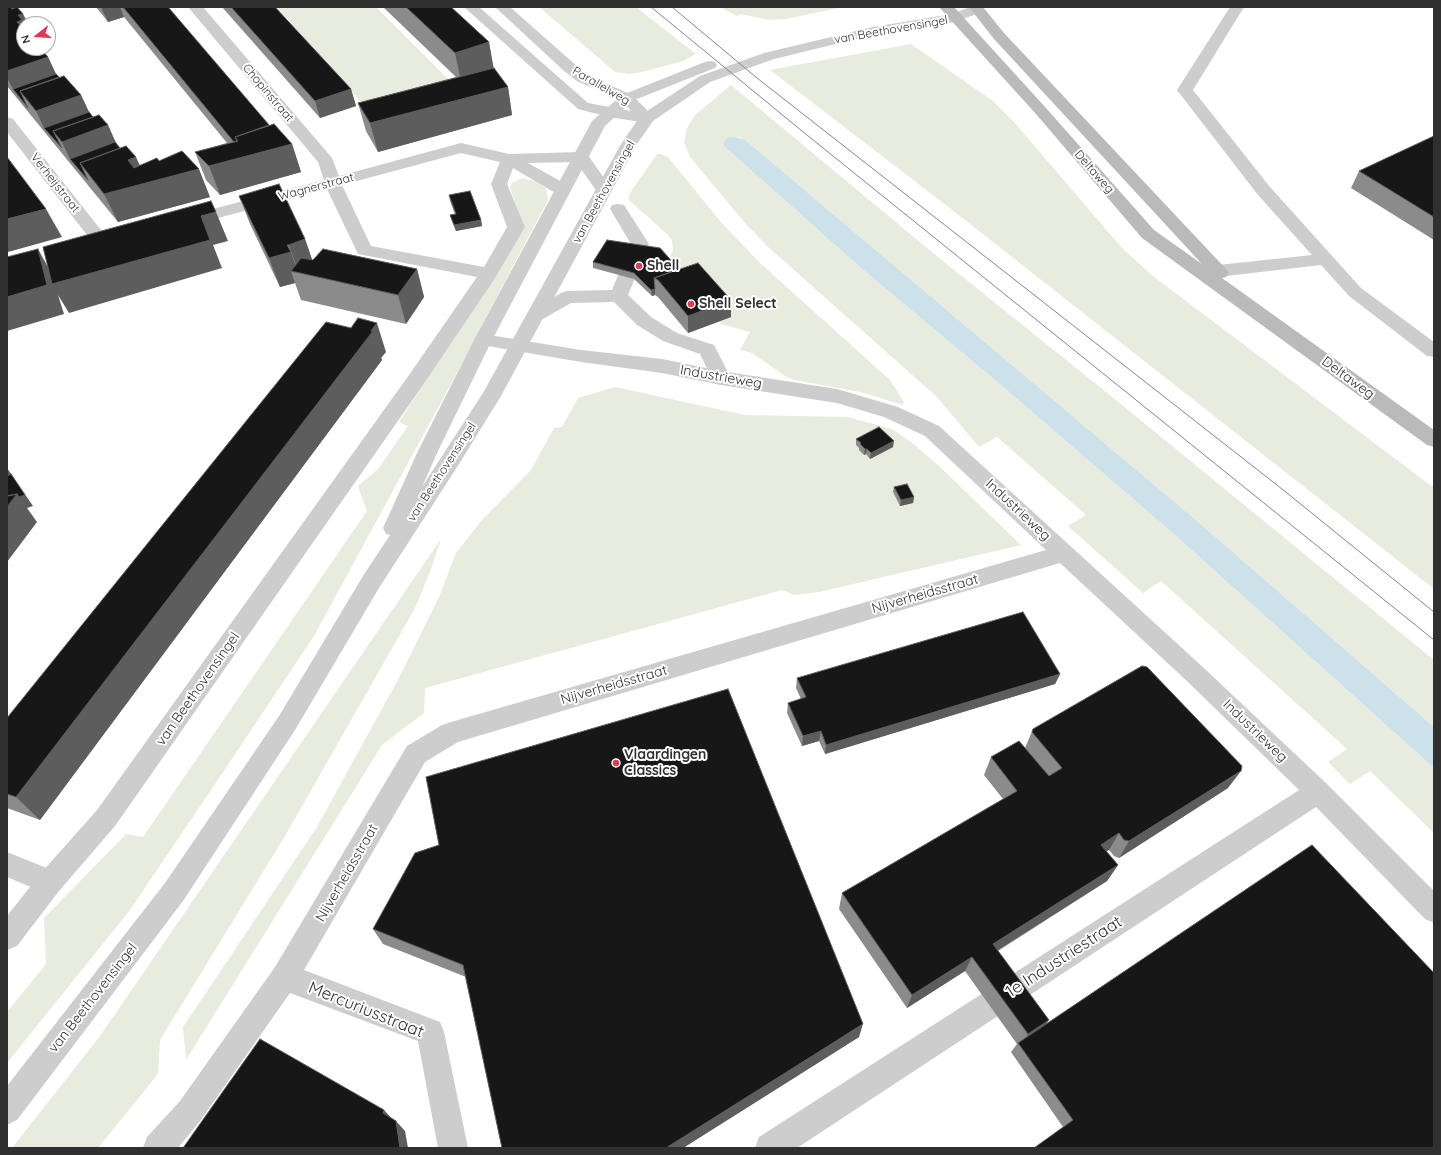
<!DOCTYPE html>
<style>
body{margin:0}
#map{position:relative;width:1441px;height:1155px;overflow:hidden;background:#fff;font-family:Quicksand,sans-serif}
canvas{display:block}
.frame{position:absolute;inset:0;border:8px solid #303030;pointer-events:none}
.north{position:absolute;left:16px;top:16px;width:40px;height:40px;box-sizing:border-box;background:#fff;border:1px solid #acacac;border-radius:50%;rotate:253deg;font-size:11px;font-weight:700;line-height:16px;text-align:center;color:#303030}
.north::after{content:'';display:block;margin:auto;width:14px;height:18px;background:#da3e56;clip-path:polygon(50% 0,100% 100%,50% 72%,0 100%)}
</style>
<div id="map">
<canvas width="1441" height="1155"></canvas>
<div class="frame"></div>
<div class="north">N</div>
</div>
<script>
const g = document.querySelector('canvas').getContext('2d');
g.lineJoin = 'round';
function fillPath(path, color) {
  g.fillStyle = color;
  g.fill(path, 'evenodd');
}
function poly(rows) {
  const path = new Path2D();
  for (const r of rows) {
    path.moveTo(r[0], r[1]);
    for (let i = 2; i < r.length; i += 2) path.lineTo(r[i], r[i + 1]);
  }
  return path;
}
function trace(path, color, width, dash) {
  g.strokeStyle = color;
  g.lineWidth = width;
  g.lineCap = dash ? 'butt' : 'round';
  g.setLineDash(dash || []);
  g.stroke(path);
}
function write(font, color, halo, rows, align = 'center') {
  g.font = font + ' Quicksand,sans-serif';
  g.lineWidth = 4;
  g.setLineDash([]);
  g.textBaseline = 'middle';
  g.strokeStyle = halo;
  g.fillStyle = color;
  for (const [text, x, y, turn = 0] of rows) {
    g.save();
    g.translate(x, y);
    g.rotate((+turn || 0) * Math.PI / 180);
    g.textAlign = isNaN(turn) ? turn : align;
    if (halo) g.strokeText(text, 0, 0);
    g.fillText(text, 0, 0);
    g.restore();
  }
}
const green = poly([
 [277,7,376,7,452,83,379,122],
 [539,7,636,7,696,54,683,61,642,72,629,74,615,72],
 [720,7,843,7,786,19,769,20,741,14,737,16],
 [911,44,993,101,1014,122,1121,247,1153,276,1434,488,1434,589,951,209,770,70],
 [731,85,933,253,1111,396,1434,660,1434,727,1204,527,744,139,738,137,724,146,861,268,1008,391,1175,535,1434,768,1434,833,1370,771,1350,784,1328,762,1347,749,1161,581,1143,593,1068,526,1086,515,997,437,979,447,937,397,767,246,744,222,690,157,684,142,687,128,695,115],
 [657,154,661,154,668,157,720,221,759,262,890,380,904,402,902,405,865,393,795,380,785,376,752,353,740,350,750,332,721,324,719,321,730,317,675,270,681,259,670,257,673,250,672,240,668,235,629,200,629,196,632,190],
 [522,178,535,181,546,188,548,200,452,382,314,636,215,784,130,910,7,1063,7,1012,46,964,44,918,126,834,143,837,367,511,358,486,378,469,408,426,399,422,519,237,522,224,510,187,512,183],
 [615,387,745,415,848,417,892,429,910,441,938,465,1021,545,819,592,794,595,782,590,425,688,424,713,382,745,186,1060,183,1027,317,827,400,676,439,597,456,553,482,520,531,470,554,428,562,427,578,398],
 [441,539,431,569,415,608,285,836,160,1040,158,1074,98,1148,12,1148,100,1036]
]);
const water = poly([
 [732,137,744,139,1204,527,1434,727,1434,768,1175,535,1008,391,861,268,724,146,724,142,727,138]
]);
const service = poly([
 [1230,7,1244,7,1193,90,1270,187,1361,288,1434,342,1434,357,1427,356,1349,296,1321,265,1218,277,1212,275,1209,271,1212,267,1218,265,1312,255,1258,195,1177,90,1230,7],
 [618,204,624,205,649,244,628,295,651,317,677,333,714,345,731,378,728,383,721,385,714,383,700,354,663,341,637,325,614,302,571,303,543,319,537,321,531,319,528,315,531,311,561,293,567,291,612,290,631,244,610,209,612,205,618,204],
 [7,852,59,873,63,882,59,891,50,895,7,877,7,852]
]);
const minor = poly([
 [188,7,203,7,332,158,339,176,461,143,509,154,581,152,587,154,612,189,610,193,604,194,598,193,576,162,528,163,569,186,571,190,569,194,563,195,557,194,513,168,507,184,525,227,495,278,423,385,115,826,59,891,17,946,7,950,7,916,41,873,97,810,409,375,477,277,358,254,327,189,188,226,182,225,179,221,182,217,324,180,318,162,188,7],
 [461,153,500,162,491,184,507,227,484,267,371,246,342,185,461,153],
 [464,7,479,7,588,103,631,111,622,101,577,81,563,70,495,7,510,7,587,75,632,95,655,118,653,121,647,123,609,117,578,109,464,7],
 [7,117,13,119,109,240,112,244,109,248,103,249,97,248,7,132,7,117],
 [483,334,581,350,662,359,721,371,837,389,898,407,939,426,1205,669,1327,784,1434,891,1434,923,1425,919,1316,807,797,1148,755,1148,759,1137,1299,790,1189,683,1060,563,458,742,425,762,304,970,440,1022,444,1032,468,1148,438,1148,418,1041,290,993,200,1121,178,1148,143,1148,147,1137,180,1101,275,967,407,746,442,725,451,722,1046,550,925,436,884,417,837,403,721,385,662,373,581,362,476,344,474,340,476,336,483,334]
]);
const tertiary = poly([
 [970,7,983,7,984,9,982,12,955,22,873,35,774,59,710,82,653,121,637,144,501,396,459,464,379,588,295,730,183,901,17,1120,7,1125,7,1086,165,883,279,716,363,576,390,535,386,534,383,528,418,451,474,340,592,121,622,95,705,62,710,61,715,62,717,65,715,68,632,101,605,126,492,340,438,451,422,487,483,393,621,144,641,115,700,76,764,53,873,27,952,14,970,7]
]);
const secondary = poly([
 [939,7,954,7,1046,108,1154,230,1202,264,994,39,969,7,983,7,1004,33,1226,269,1229,273,1226,277,1222,278,1434,430,1434,447,1427,445,1142,238,1036,114,939,7]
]);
const tram = poly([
 [651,7,802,131,1434,640],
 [672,7,757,78,1282,489,1434,612]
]);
const wall = poly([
 [7,7,13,8,23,14,28,24,24,24,24,48,48,57,56,74,59,77,81,95,89,112,93,117,108,125,115,142,120,148,140,165,159,161,210,197,118,222,7,86],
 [96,7,168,7,269,125,292,144,301,172,220,195,206,180,195,152,227,143,124,17,108,22],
 [222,7,275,7,351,89,356,106,320,118],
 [383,7,451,7,489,42,493,68,508,87,512,115,378,152,366,131,358,103,456,77],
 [1434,136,1434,240,1351,188,1359,171],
 [449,195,481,220,482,226,456,231,452,221,450,215,455,214,450,201],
 [239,196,305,239,312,260,417,269,424,297,406,324,301,300,295,283,280,287,250,224],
 [593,262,679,269,731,300,731,317,688,333,658,297,655,295,652,296,634,279,593,268],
 [386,352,381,358,382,360,40,820,7,808,7,718],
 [856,439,893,447,870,459,866,454,864,455,859,450,859,448,856,445],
 [894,487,914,497,913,503,900,506,893,492],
 [1060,674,1055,684,825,754,819,741,802,746,787,713,788,703,801,699,796,688,797,678],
 [1033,729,1228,788,1119,858,1114,856,1109,850,1106,851,1118,865,1107,881,998,951,1047,1023,1434,973,1063,1127,1011,1052,1017,1044,965,971,907,1008,839,909,842,893,1003,799,984,775,991,757,1025,748],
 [439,845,859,1037,683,1148,502,1148,466,977,383,944,373,929]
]);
const shadedWall = poly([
 [7,7,12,7,16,14,18,15,23,14,28,24,24,24,24,36],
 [101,7,120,7,124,17,108,22],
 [489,42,494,70,461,81,455,53],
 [48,57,61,85,20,91,13,89,19,100,7,78,7,71],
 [508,87,512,115,378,152,370,123],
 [351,89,356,106,320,118,315,101],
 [81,95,94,123,53,131,44,128,36,111],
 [108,125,121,154,80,163,70,159,62,142],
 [292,144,301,172,220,195,209,166],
 [136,157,147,182,199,169,210,197,118,222,104,194,128,160],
 [46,209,62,237,8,252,7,250,7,219],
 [216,212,228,241,213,245,222,268,69,313,58,295,64,314,7,331,7,297,38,249,54,278,201,216],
 [481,220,482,226,456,231,454,225],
 [305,239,315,268,299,273,289,245],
 [291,252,298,273,291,271,295,283,280,287,269,258],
 [417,269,424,297,406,324,398,295],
 [655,289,655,295,652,296,651,290],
 [731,300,731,317,688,333,688,316],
 [377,323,386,352,381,358,382,360,40,820,16,797],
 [894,441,893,447,870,459,871,453],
 [865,449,867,449,866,454,864,455],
 [7,468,33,506,27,508,37,522,7,562,7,503,17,494,25,495,7,491],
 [914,497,913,503,900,506,901,500],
 [1060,674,1055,684,825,754,826,745],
 [821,731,819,741,802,746,803,736],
 [1241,771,1228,788,1119,858,1129,841],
 [1119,833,1109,850,1091,861,1101,845],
 [1118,865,1107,881,985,958,993,944],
 [972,957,965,971,907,1008,912,995],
 [1049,1020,1040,1033,1020,1046,1028,1034],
 [863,1024,859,1037,683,1148,666,1148],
 [384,1110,394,1121,383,1113],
 [396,1121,405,1131,408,1148,400,1148]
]);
const building = poly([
 [7,7,10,7,12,9,17,7,23,14,18,15,22,20,17,22,24,30,24,48,40,48,48,57,7,71,7,7],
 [123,7,168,7,269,125,235,137,237,141,234,142,123,7],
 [231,7,275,7,351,89,315,101,231,7],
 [406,7,451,7,489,42,455,53,406,7],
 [494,68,508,87,370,123,358,103,494,68],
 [56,74,59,77,20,91,28,108,13,89,56,74],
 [64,76,81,95,36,111,20,91,64,76],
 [89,112,93,117,53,131,62,148,44,128,89,112],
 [99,115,108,125,62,142,53,131,99,115],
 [274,124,292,144,209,166,195,152,238,141,235,137,274,124],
 [1434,136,1434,217,1359,171,1434,136],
 [115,142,120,148,80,163,88,180,70,159,115,142],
 [126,146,136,157,128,160,134,168,157,158,159,161,182,151,199,169,104,194,80,163,126,146],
 [7,157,46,209,7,219,7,157],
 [279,184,305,239,289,245,287,245,291,252,269,258,239,196,279,184],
 [470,191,481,220,454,225,450,215,456,214,449,195,470,191],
 [211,201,216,212,201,216,210,240,52,284,43,247,211,201],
 [607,240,660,248,679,269,654,278,655,289,651,290,634,273,593,262,607,240],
 [38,249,47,285,7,297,7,257,38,249],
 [323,249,417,269,398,295,291,271,301,258,313,260,323,249],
 [698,263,731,300,688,316,658,280,654,278,698,263],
 [358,318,377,323,371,331,373,331,16,797,7,794,7,718,326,322,351,328,358,318],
 [879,427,894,441,871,453,867,449,865,449,860,444,861,443,856,439,879,427],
 [11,474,25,495,19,497,17,494,7,496,7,476,11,474],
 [907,484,914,497,901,500,894,487,907,484],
 [17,494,7,507,7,496,17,494],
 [1023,612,1060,674,826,745,821,731,803,736,788,703,806,697,797,678,1023,612],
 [1142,666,1147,667,1242,766,1241,771,1129,841,1124,840,1119,833,1101,845,1118,865,993,944,1049,1020,1028,1034,972,957,912,995,842,893,1017,791,991,757,1019,741,1049,776,1062,768,1032,732,1033,729,1142,666],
 [728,689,863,1024,666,1148,502,1148,463,965,373,929,415,853,439,845,426,777,728,689],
 [1312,845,1434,973,1434,1148,1034,1148,1073,1120,1018,1043,1312,845],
 [260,1039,384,1110,383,1113,396,1121,400,1148,183,1148,260,1039]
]);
const markers = [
 [639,266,4,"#da3e56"],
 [691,304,4,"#da3e56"],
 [616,763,4,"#da3e56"]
];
const farStreetnames = [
 ["van Beethovensingel",891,30,-10],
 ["Parallelweg",601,86,30],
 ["Chopinstraat",268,93,50],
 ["Deltaweg",1094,172,49],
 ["Verheijstraat",55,183,52],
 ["Wagnerstraat",316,187,-15],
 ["van Beethovensingel",604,192,-61],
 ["van Beethovensingel",442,472,-57]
];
const poiNames = [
 ["Shell",647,266],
 ["Shell Select",699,304],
 ["Vlaardingen",624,755],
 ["Classics",624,771]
];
const streetNames = [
 ["Industrieweg",721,377,10],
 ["Deltaweg",1348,378,36],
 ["Industrieweg",1018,510,43],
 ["Nijverheidsstraat",925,594,-16],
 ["Nijverheidsstraat",614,685,-16],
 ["van Beethovensingel",198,689,-55],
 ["Industrieweg",1255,731,44],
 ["Nijverheidsstraat",347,873,-60],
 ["van Beethovensingel",93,998,-52]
];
const nearStreetnames = [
 ["1e Industriestraat",1064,957,-33],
 ["Mercuriusstraat",366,1010,22]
];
fillPath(green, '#e7ecdf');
fillPath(water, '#cce1ea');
fillPath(service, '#cdcdcd');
fillPath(minor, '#cdcdcd');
fillPath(tertiary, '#cdcdcd');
fillPath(secondary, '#bababa');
trace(tram, '#858585', 1);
fillPath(wall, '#8b8b8b');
fillPath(shadedWall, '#5d5d5d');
fillPath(building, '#171717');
trace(building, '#5d5d5d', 1);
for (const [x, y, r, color] of markers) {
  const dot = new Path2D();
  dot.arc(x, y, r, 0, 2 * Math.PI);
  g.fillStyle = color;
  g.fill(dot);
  trace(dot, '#fff', 1.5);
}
write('12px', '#303030', '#fff', farStreetnames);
write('bold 14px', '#303030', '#fff', poiNames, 'left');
write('14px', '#303030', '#fff', streetNames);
write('17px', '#303030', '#fff', nearStreetnames);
</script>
